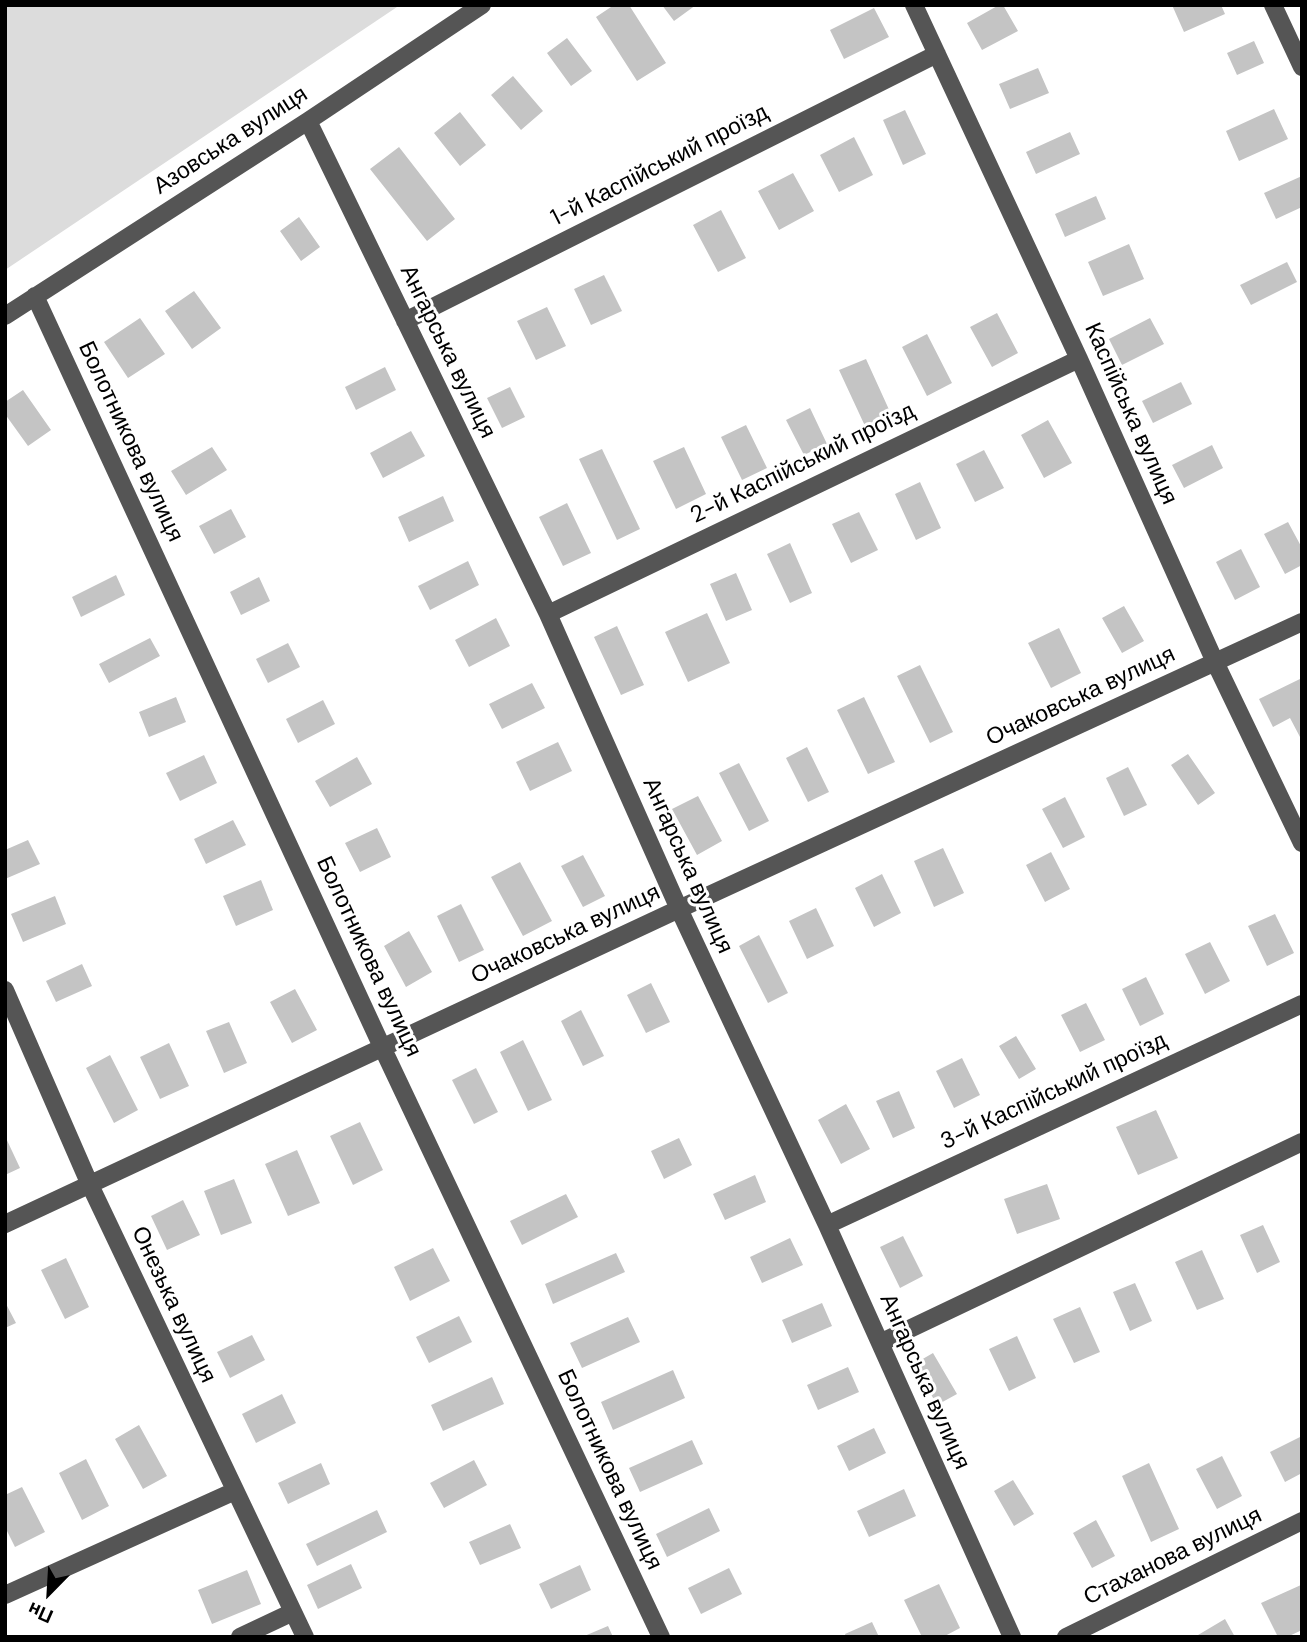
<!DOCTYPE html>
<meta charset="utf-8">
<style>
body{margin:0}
#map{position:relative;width:1307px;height:1642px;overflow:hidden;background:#fff;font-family:"DM Sans",sans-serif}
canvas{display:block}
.frame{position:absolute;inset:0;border:7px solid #000;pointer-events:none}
.north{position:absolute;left:14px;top:1558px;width:70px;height:70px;-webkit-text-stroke:5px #fff;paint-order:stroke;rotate:204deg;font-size:19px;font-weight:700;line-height:28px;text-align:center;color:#000}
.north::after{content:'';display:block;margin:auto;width:24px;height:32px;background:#000;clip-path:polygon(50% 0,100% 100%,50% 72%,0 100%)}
</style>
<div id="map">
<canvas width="1307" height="1642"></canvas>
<div class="frame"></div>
<div class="north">Пн</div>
</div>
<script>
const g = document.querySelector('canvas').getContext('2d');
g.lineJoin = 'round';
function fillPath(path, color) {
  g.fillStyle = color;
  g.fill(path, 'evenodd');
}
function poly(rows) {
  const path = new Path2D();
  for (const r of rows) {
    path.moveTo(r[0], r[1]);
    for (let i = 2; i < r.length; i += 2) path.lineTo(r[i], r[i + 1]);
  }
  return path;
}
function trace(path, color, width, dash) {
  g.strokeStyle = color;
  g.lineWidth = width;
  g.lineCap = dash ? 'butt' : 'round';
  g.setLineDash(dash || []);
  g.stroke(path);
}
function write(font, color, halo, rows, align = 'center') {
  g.font = font + ' "DM Sans",sans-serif';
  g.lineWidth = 6;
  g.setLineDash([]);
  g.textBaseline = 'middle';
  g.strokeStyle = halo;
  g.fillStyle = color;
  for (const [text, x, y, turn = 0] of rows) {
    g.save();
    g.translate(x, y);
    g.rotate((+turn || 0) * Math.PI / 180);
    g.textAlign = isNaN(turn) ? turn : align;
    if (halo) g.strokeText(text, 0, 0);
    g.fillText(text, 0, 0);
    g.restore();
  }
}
const green = poly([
 [5,5,400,5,5,270]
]);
const building = poly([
 [614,5,629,5,666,63,637,81,596,17],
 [662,5,696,5,674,21],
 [999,5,1003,5,1018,31,982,50,967,23],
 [1172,5,1221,5,1225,14,1184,32],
 [874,8,889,37,844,59,830,30],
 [567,38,592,71,571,86,547,53],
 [1254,41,1264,63,1237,75,1227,53],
 [1038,68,1049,93,1010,109,999,84],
 [513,76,543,111,521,130,491,95],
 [1274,109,1288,139,1239,161,1226,131],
 [905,110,926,154,903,165,883,120],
 [460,112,486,145,460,166,434,133],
 [1070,132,1080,154,1036,174,1026,152],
 [854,137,873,175,839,192,820,155],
 [399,147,455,219,427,241,370,169],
 [793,173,814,211,779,230,758,191],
 [1302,176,1302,207,1276,219,1264,193],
 [1096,196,1106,219,1065,237,1055,214],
 [721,210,746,258,718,272,693,225],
 [299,217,320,247,301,261,280,231],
 [1129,244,1144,279,1103,296,1088,262],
 [1287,262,1297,282,1251,305,1240,285],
 [604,275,622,311,591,325,574,289],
 [194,291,221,328,192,349,165,311],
 [547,307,566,346,536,360,517,321],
 [997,313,1018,353,992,367,970,327],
 [140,318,165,354,128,378,104,342],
 [1150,318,1164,344,1122,365,1109,339],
 [927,334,952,383,927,396,902,347],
 [866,359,891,414,865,426,839,370],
 [385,367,396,390,356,410,345,387],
 [1181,382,1192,404,1153,423,1142,401],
 [510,387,525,417,502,428,487,398],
 [23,390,51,430,28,446,5,414,5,402],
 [810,408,827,444,804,455,786,420],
 [1048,420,1072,463,1044,478,1021,435],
 [746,425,767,468,742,480,721,437],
 [411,431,425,456,383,478,370,453],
 [1212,445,1223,468,1184,488,1172,465],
 [212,447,227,470,186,495,171,471],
 [684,447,706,494,676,509,653,461],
 [602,449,640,529,617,540,579,459],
 [984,450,1004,488,975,502,956,464],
 [920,482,941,528,916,540,895,494],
 [443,496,454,521,409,542,398,517],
 [567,503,591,553,563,566,539,517],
 [231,509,246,537,214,554,199,526],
 [859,512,878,550,851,563,832,524],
 [1288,522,1302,548,1302,565,1285,574,1264,534],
 [790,543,812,593,790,603,767,554],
 [1241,549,1260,587,1235,600,1216,562],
 [468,561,479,585,430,610,418,586],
 [736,573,752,610,726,621,710,584],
 [116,575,125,595,81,617,72,597],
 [259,577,270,601,241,615,230,592],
 [1124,606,1144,641,1122,653,1102,618],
 [707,613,730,663,688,682,665,632],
 [496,618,510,646,469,667,455,640],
 [617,626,644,685,621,695,594,637],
 [1059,628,1081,673,1051,688,1028,643],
 [150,638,160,656,109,683,99,664],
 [288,643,300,667,268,683,256,659],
 [920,665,953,732,930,743,897,676],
 [1302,678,1302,736,1300,737,1290,718,1273,727,1259,699],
 [532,683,545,708,502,729,489,704],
 [176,697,186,722,149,737,139,712],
 [864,697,895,762,868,774,837,710],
 [323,700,335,724,298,743,286,719],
 [558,742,572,771,530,791,516,762],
 [807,747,829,792,808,802,786,758],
 [1188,754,1215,793,1198,805,1171,765],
 [204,755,217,783,180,801,166,773],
 [357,757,372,784,330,807,315,781],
 [739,763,769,821,749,831,719,773],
 [1128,767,1147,805,1124,816,1106,778],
 [698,796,722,841,697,855,672,809],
 [1065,797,1085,837,1063,848,1042,809],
 [233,820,246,845,206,864,194,839],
 [377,828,391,857,360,872,345,843],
 [28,840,40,864,5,879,5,850],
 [943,848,964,893,934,907,914,861],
 [1051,852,1070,889,1045,902,1026,865],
 [583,855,605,896,583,907,561,866],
 [520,862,552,921,523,936,491,877],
 [882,874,901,913,874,927,855,888],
 [261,880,273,910,236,926,223,896],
 [55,896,66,924,23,942,11,914],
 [461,904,484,950,459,962,437,916],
 [816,908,834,946,807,959,789,921],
 [1275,914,1294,953,1267,966,1248,926],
 [409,931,432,972,406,987,384,946],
 [759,935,788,993,768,1003,739,946],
 [1210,942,1230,981,1205,994,1185,954],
 [82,964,92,986,56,1002,46,981],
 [1146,977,1164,1014,1140,1026,1122,989],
 [651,983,670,1022,646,1033,627,995],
 [295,989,317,1030,292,1043,270,1002],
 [1086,1003,1105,1040,1080,1052,1061,1015],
 [581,1010,604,1056,583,1066,561,1021],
 [229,1022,247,1063,224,1073,206,1031],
 [1016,1036,1036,1069,1019,1079,999,1046],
 [523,1040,552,1100,528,1111,500,1052],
 [169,1043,189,1086,160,1099,140,1057],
 [110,1055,138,1110,114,1123,86,1068],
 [962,1058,980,1095,954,1108,936,1071],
 [476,1068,498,1112,474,1124,452,1080],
 [899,1091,915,1128,893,1138,876,1101],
 [846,1104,870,1149,841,1164,818,1120],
 [1156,1110,1178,1158,1138,1175,1116,1127],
 [360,1122,383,1170,353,1185,330,1136],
 [5,1136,20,1168,5,1175],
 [679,1138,692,1165,664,1179,651,1151],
 [297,1150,320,1203,288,1216,265,1164],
 [755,1175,766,1202,725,1220,713,1194],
 [234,1179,252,1223,221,1235,204,1191],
 [1047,1184,1060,1219,1017,1234,1004,1199],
 [566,1194,578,1217,522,1245,510,1221],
 [183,1200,200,1235,167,1250,151,1216],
 [1263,1225,1280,1262,1257,1273,1240,1235],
 [903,1236,923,1276,900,1288,880,1247],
 [790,1238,803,1265,762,1283,750,1257],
 [433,1248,450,1281,410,1301,394,1267],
 [1202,1250,1224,1299,1197,1310,1175,1262],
 [616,1253,625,1272,553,1304,545,1284],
 [66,1258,89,1307,65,1319,41,1270],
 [1135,1283,1152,1321,1130,1331,1113,1292],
 [5,1302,16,1323,5,1328],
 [822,1303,832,1326,792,1343,782,1320],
 [1080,1307,1100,1352,1074,1363,1053,1319],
 [459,1316,472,1342,429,1363,416,1337],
 [628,1317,640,1342,582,1368,570,1343],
 [252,1335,265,1360,230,1378,217,1352],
 [1017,1336,1036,1378,1009,1391,989,1349],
 [933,1353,957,1394,937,1405,914,1364],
 [848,1367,859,1392,818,1410,807,1385],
 [673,1370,685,1398,613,1430,601,1402],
 [492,1377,504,1404,443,1431,431,1405],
 [282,1394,296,1423,256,1443,242,1414],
 [139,1425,167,1476,143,1489,115,1439],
 [874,1428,886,1453,849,1471,837,1446],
 [1302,1436,1302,1473,1285,1482,1270,1452],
 [692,1440,703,1464,640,1492,629,1468],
 [1222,1456,1242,1496,1217,1509,1196,1469],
 [86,1459,109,1506,82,1520,59,1473],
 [474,1460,487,1485,444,1508,430,1483],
 [321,1463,330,1484,288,1504,278,1483],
 [1149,1463,1179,1529,1151,1542,1122,1476],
 [1013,1480,1034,1514,1014,1526,994,1491],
 [22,1487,45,1532,15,1547,5,1527,5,1495],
 [904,1489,916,1516,869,1537,857,1511],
 [709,1508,720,1531,667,1557,656,1534],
 [377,1510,387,1532,317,1566,306,1544],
 [1096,1520,1115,1556,1092,1568,1073,1533],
 [510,1524,521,1548,480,1565,469,1542],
 [351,1564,362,1588,318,1609,307,1585],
 [580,1565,591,1590,551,1609,539,1584],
 [729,1568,742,1594,701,1614,688,1588],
 [247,1570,261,1604,212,1624,198,1590],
 [939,1584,960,1628,943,1637,922,1637,904,1600],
 [1301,1585,1302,1630,1287,1637,1278,1637,1261,1603],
 [1225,1619,1235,1637,1199,1637,1198,1635],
 [872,1622,879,1637,846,1637,845,1634],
 [608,1626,613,1637,582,1637]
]);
const minor = poly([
 [914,5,1079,359,1215,662,1302,843],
 [1273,5,1302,67],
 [308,121,548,614,679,909,827,1225,1012,1637],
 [35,296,383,1049,661,1637],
 [5,316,308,121,482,5],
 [405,321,937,54],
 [548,614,1079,359],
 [5,990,90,1185,305,1637],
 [5,1224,679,909,1302,622],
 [827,1225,1302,1004],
 [880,1343,1302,1142],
 [5,1595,235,1491],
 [240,1637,293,1612],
 [1066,1637,1302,1521]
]);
const streetNames = [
 ["Азовська вулиця",231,141,-33],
 ["1-й Каспійський проїзд",660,166,-27],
 ["Ангарська вулиця",447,352,64],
 ["Каспійська вулиця",1130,414,66],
 ["Болотникова вулиця",130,442,65],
 ["2-й Каспійський проїзд",803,464,-26],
 ["Очаковська вулиця",1081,697,-25],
 ["Ангарська вулиця",687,866,66],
 ["Очаковська вулиця",566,935,-25],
 ["Болотникова вулиця",368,957,65],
 ["3-й Каспійський проїзд",1054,1092,-25],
 ["Онезька вулиця",173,1305,65],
 ["Ангарська вулиця",924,1382,66],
 ["Болотникова вулиця",609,1470,65],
 ["Стаханова вулиця",1173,1557,-26]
];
fillPath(green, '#dcdcdc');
fillPath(building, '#c4c4c4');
trace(minor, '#555', 18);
write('23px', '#000', '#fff', streetNames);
</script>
